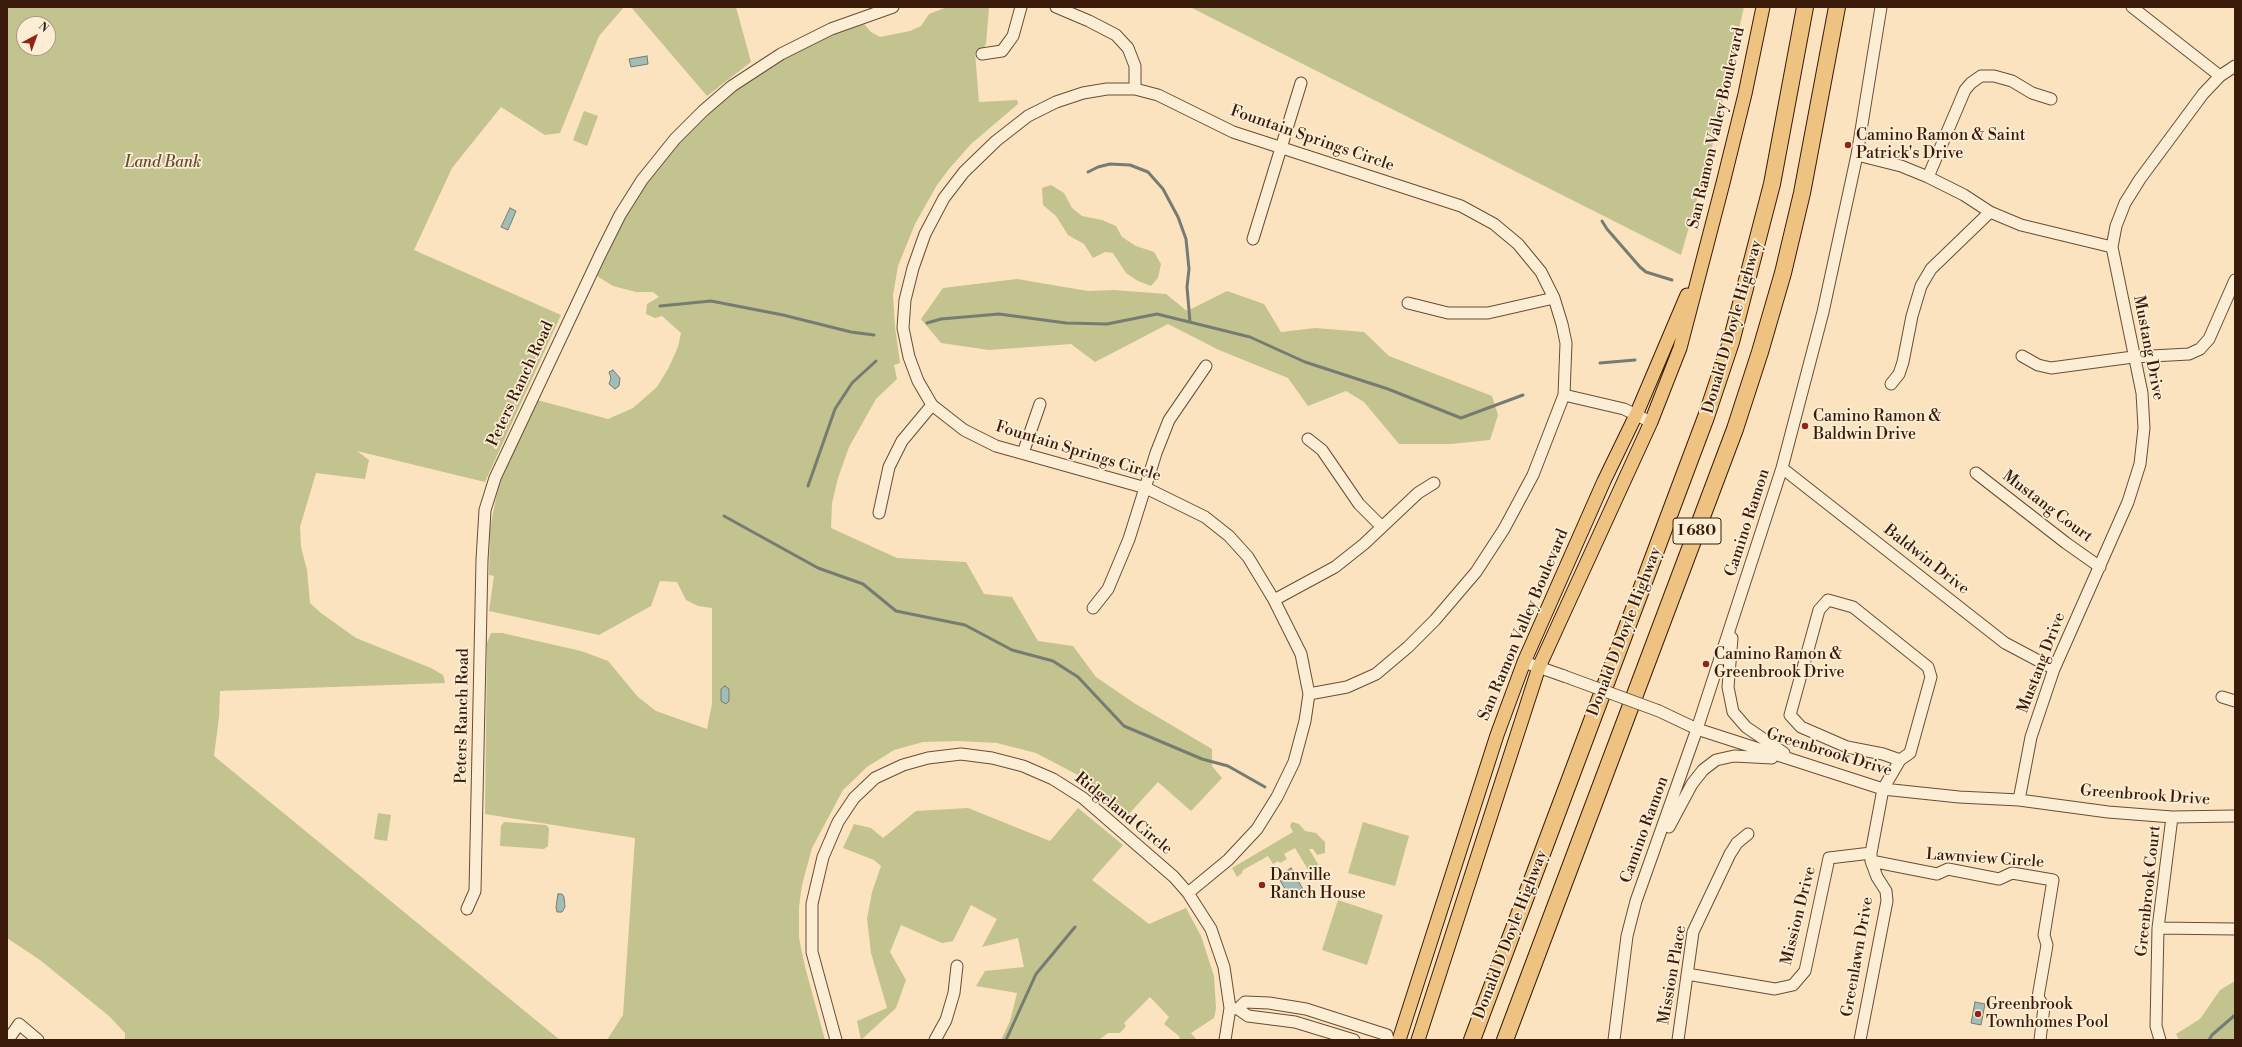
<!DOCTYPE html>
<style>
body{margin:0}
#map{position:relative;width:2242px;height:1047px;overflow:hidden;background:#fbe3bf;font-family:"Libre Bodoni",serif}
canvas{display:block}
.frame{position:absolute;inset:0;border:8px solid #3a1b09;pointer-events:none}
.north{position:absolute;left:16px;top:16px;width:40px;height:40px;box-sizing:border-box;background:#fcedd5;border:1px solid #ae9983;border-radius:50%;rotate:41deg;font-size:11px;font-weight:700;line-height:16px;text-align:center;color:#3a1b09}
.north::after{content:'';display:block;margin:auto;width:14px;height:18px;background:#8f2418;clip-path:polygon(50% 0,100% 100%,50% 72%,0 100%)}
</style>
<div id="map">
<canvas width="2242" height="1047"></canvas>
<div class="frame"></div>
<div class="north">N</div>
</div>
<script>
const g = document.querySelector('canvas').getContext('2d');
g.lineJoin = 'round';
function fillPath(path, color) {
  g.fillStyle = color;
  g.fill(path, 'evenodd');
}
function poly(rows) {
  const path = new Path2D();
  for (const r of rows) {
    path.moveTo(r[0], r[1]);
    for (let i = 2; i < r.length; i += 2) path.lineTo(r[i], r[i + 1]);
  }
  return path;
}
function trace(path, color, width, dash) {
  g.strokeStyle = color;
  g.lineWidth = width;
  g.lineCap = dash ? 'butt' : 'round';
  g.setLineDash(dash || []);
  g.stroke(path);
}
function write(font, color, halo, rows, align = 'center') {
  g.font = font + ' "Libre Bodoni",serif';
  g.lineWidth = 3.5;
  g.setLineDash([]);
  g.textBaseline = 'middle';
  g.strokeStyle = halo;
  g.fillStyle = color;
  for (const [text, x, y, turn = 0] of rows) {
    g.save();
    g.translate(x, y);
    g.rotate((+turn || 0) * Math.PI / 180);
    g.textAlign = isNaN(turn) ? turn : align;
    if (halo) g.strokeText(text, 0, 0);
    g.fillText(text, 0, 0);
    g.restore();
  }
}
const green = poly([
 [7,7,624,7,599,36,560,133,545,135,501,107,452,168,414,250,561,315,485,482,357,451,369,460,365,479,316,473,300,527,301,547,307,570,310,603,321,613,356,638,431,668,443,675,445,683,220,691,219,717,214,756,560,1040,125,1040,125,1033,109,1016,40,960,7,938],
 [24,24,48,24,48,48,24,48],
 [631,7,736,7,751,62,707,96],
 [947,7,989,7,986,44,981,52,975,53,979,102,1017,100,1018,104,971,144,949,169,937,185,915,224,898,266,893,295,895,327,900,363,894,365,897,379,876,399,849,447,838,478,832,503,831,528,897,558,966,562,984,594,1012,597,1038,641,1073,646,1096,677,1134,703,1212,749,1212,766,1222,778,1191,811,1158,782,1128,815,1076,774,1036,753,997,743,958,741,923,742,894,750,867,767,843,790,812,848,802,885,799,907,799,938,805,967,825,1040,607,1040,623,1015,635,838,485,814,487,643,491,633,502,633,581,651,608,661,638,697,656,711,707,729,712,704,712,608,698,606,686,600,677,582,660,581,651,606,599,635,489,611,494,576,489,575,490,529,498,487,537,400,608,419,633,408,657,387,668,369,678,347,681,333,662,316,655,318,646,314,647,304,659,297,653,292,636,292,613,286,597,276,624,220,655,171,678,141,712,110,740,87,785,57,820,39,864,24,871,32,880,37,910,31,921,26,929,14],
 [1190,7,1744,7,1713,143,1681,255],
 [584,111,598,116,587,146,573,140],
 [1051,185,1064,193,1072,208,1082,216,1102,220,1116,226,1122,237,1136,246,1154,252,1161,264,1158,278,1151,286,1138,281,1126,273,1113,253,1105,252,1093,258,1084,244,1068,235,1056,216,1043,205,1042,188],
 [1017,279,1088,291,1114,290,1166,294,1187,311,1227,291,1264,304,1281,332,1315,328,1364,332,1389,356,1492,396,1498,415,1490,440,1451,444,1399,444,1364,402,1346,391,1308,406,1288,378,1219,350,1168,324,1095,362,1071,344,989,350,941,343,921,319,943,288],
 [968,808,1050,841,1078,808,1123,845,1092,880,1149,924,1186,908,1201,936,1214,976,1216,1009,1214,1018,1191,1033,1197,1040,1180,1040,1179,1036,1164,1024,1169,1017,1150,997,1124,1023,1126,1026,1120,1033,1108,1033,1099,1040,1001,1040,1010,1021,1017,993,976,986,985,971,1024,967,1018,938,982,947,997,919,971,905,953,941,942,943,901,925,890,952,906,980,896,1008,861,1040,857,1021,887,1008,871,953,867,919,872,892,881,866,874,860,843,848,854,824,871,828,883,838,916,811],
 [378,813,391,815,387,841,374,839],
 [504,822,546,825,549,828,548,846,544,849,500,846,501,826],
 [1292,822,1299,824,1305,831,1316,833,1325,842,1325,853,1317,855,1313,849,1309,849,1318,864,1315,875,1316,878,1310,881,1306,876,1310,873,1295,848,1284,854,1287,859,1280,863,1278,861,1273,864,1268,856,1243,870,1242,873,1237,877,1232,868,1293,832,1290,826],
 [1363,822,1409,836,1395,886,1348,873],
 [1338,900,1383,915,1367,965,1322,950],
 [2235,981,2235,1040,2179,1040,2176,1034,2200,1019,2220,990]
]);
const water = poly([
 [647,56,648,64,631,67,629,59,647,56],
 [510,208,516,211,508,230,501,227,510,208],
 [613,370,620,378,619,386,615,389,609,384,611,378,609,372,613,370],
 [725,686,729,689,729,701,726,704,721,701,721,689,725,686],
 [1291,868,1304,891,1291,899,1278,877,1291,868],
 [558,894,562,894,564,897,565,907,562,912,557,912,556,907,558,894],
 [1975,1002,1985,1004,1981,1025,1971,1023,1975,1002]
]);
const stream = poly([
 [1088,172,1098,167,1110,164,1130,165,1148,172,1163,189,1178,217,1186,239,1189,269,1187,287,1190,322],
 [1602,221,1607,229,1640,267,1646,272,1672,280],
 [660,306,711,301,783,315,851,332,874,335],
 [927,323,941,319,999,314,1066,323,1107,324,1157,314,1250,337,1305,362,1388,389,1461,418,1523,395],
 [1600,363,1635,360],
 [808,486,835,409,852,383,876,361],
 [724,516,818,568,863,584,896,611,965,625,1012,650,1053,661,1078,677,1124,726,1202,759,1228,766,1265,787],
 [1006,1040,1036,974,1075,927],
 [2209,1040,2212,1035,2235,1015]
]);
const minor = poly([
 [1056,7,1089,21,1116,35,1128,48,1135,66,1135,89],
 [2132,7,2220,76],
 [982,54,1002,51,1005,47,1013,36,1021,7],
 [1857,155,1901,166,1928,177,1964,195,1990,212,2021,225,2112,247],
 [1928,177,1965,90,1971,83,1981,76,1994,76,2012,81,2032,93,2051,99],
 [1253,239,1301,83],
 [1408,303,1448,313,1488,313,1554,298],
 [2022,356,2038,365,2051,368,2133,357,2189,354,2200,349,2209,339,2235,280],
 [1891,384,1899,374,1903,362,1912,316,1921,286,1931,269,1990,212],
 [1564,395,1624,409,1651,422],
 [1308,439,1322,450,1359,504,1382,527],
 [1023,453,1040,404],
 [1782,468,2005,643,2054,669],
 [1976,473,2066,543,2100,567],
 [879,513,889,467,902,441,932,405],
 [1274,600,1335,567,1364,544,1418,493,1434,483],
 [1828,600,1853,607,1928,667,1931,677,1910,753,1900,760,1883,754,1847,747,1801,727,1790,715,1819,610,1828,600],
 [1093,608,1108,589,1129,539,1156,453,1169,420,1206,366],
 [1732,638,1728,687,1733,712,1746,727,1784,753],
 [1524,662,1564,676],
 [2222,697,2235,701],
 [1659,711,1697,729,1883,789,1959,797,2019,800,2108,812,2172,817,2235,816],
 [2019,800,2031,737,2054,669,2128,502,2140,464,2144,428,2142,393,2112,247,2116,226,2125,203,2140,179,2203,94,2220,76,2235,66],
 [1669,827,1692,784,1703,770,1716,760,1734,756,1772,758],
 [1871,861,1937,874,1948,869,1999,879,2012,873,2053,880,2044,935,2047,945,2038,997,2044,1007,2040,1040],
 [1188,893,1228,860,1257,829,1277,797,1294,762,1305,721,1309,694,1301,654,1274,600,1248,557,1229,536,1205,517,1146,488,996,446,964,430,932,405,918,381,909,357,903,328,905,300,913,268,925,234,944,198,964,172,996,141,1028,116,1056,102,1083,93,1107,89,1135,89,1158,95,1233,132,1461,206,1494,224,1518,244,1541,272,1554,298,1562,324,1566,343,1564,395,1533,475,1504,529,1476,572,1435,620,1408,647,1376,674,1347,687,1309,694],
 [467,909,475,891,482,560,485,510,495,478,600,255,620,215,642,180,675,139,703,111,732,86,781,54,831,29,893,7],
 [2158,928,2235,929],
 [1687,974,1775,989,1793,985,1805,971,1829,858,1871,853],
 [1230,1008,1238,1009,1248,1016,1295,1022,1354,1040],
 [1238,1009,1245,1002,1269,1003,1306,1009,1387,1035,1388,1040],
 [8,1040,19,1024,38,1040],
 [836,1040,812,952,812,904,823,857,838,822,854,798,875,778,903,765,928,758,961,754,992,758,1023,766,1053,779,1083,798,1174,877,1188,893,1211,929,1224,967,1230,1008,1225,1040],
 [935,1040,946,1020,954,993,957,966],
 [1614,1040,1627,936,1636,901,1697,729,1782,468,1823,312,1857,155,1881,7],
 [1678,1040,1693,932,1730,854,1737,843,1748,834],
 [1860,1040,1887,901,1886,891,1877,877,1871,861,1871,853,1883,789,1900,760],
 [2160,1040,2156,1026,2158,928,2172,817]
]);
const major = poly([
 [1399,1040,1497,735,1524,662,1604,481,1636,415,1687,295],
 [1418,1040,1539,667,1651,422,1680,348,1723,183,1745,94,1763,7]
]);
const highway = poly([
 [1472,1040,1706,417,1731,342,1772,184,1805,7],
 [1505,1040,1735,429,1760,352,1783,273,1802,193,1837,7]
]);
const minorBridge = poly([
 [1564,676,1659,711]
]);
const markers = [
 [1848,145,4,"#8f2418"],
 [1805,426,4,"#8f2418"],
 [1706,664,4,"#8f2418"],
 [1262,885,4,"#8f2418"],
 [1978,1014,4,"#8f2418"]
];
const shields = [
 [1697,531,48]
];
const shieldNames = [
 ["I 680",1697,531]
];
const streetNames = [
 ["San Ramon Valley Boulevard",1717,128,-77],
 ["Fountain Springs Circle",1312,139,19],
 ["Donald D Doyle Highway",1733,327,-74],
 ["Mustang Drive",2148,348,79],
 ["Peters Ranch Road",521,384,-65],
 ["Fountain Springs Circle",1078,452,17],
 ["Mustang Court",2047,507,37],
 ["Camino Ramon",1748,523,-72],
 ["Baldwin Drive",1926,560,38],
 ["San Ramon Valley Boulevard",1524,625,-67],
 ["Donald D Doyle Highway",1625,632,-69],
 ["Mustang Drive",2042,663,-69],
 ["Peters Ranch Road",463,716,-89],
 ["Greenbrook Drive",1829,753,17],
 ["Greenbrook Drive",2145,796,4],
 ["Ridgeland Circle",1123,814,39],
 ["Camino Ramon",1645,830,-70],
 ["Lawnview Circle",1985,859,4],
 ["Greenbrook Court",2149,891,-84],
 ["Mission Drive",1799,916,-76],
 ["Donald D Doyle Highway",1511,935,-69],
 ["Greenlawn Drive",1858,957,-80],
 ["Mission Place",1673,975,-80]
];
const poiNames = [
 ["Camino Ramon & Saint",1856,136],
 ["Patrick's Drive",1856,154],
 ["Camino Ramon &",1813,417],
 ["Baldwin Drive",1813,435],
 ["Camino Ramon &",1714,655],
 ["Greenbrook Drive",1714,673],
 ["Danville",1270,876],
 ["Ranch House",1270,894],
 ["Greenbrook",1986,1005],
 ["Townhomes Pool",1986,1023]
];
const parkNames = [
 ["Land Bank",163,163]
];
fillPath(green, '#c2c38f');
fillPath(water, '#a0bdb8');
trace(water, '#777c72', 1);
trace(stream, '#777c72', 3);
trace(minor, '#6a4d36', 13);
trace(major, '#3a1b09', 15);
trace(highway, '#3a1b09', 18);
trace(minor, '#fcedd5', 11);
trace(major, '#eec280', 13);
trace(highway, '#eec280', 16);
trace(minorBridge, '#6a4d36', 13, []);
trace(minorBridge, '#fcedd5', 11);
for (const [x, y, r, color] of markers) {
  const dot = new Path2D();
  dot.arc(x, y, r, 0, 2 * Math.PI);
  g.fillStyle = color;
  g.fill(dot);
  trace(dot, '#fcedd5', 1.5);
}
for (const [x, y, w] of shields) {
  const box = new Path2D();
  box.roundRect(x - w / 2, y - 13, w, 26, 3);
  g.fillStyle = '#fcedd5';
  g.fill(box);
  trace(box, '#3a1b09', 1);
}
write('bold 15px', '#3a1b09', null, shieldNames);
write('16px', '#3a1b09', '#fcedd5', streetNames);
write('16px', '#3a1b09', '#fcedd5', poiNames, 'left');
write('italic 16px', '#634d31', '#fcedd5', parkNames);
</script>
